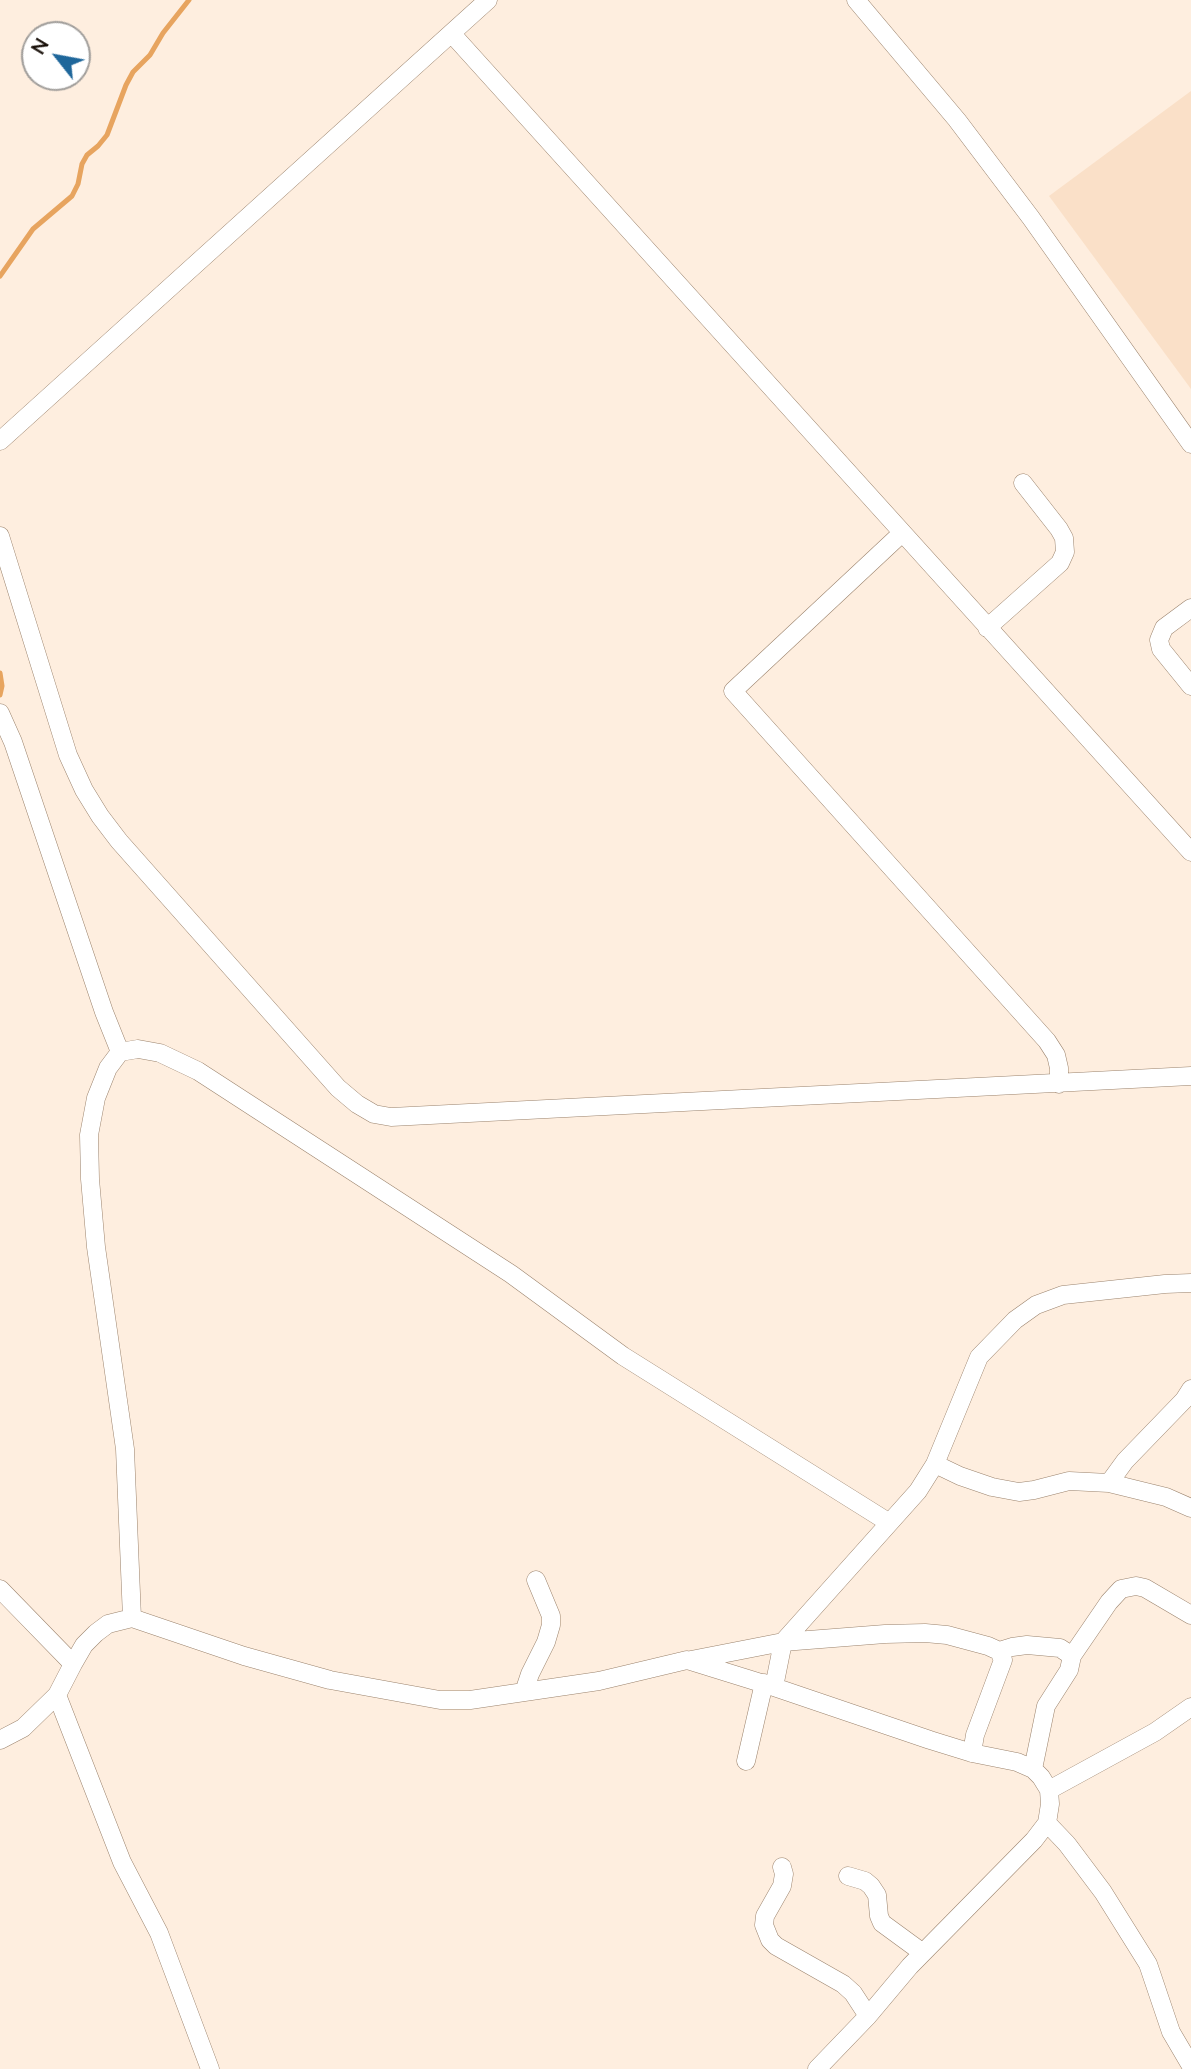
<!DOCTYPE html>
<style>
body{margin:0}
#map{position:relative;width:1191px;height:2069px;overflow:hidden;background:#feeedf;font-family:Lato,sans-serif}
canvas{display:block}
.north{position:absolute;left:21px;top:21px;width:70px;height:70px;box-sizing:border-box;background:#fff;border:2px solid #a19e9b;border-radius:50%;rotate:301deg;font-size:19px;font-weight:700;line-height:28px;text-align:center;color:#150c05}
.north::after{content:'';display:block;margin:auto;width:24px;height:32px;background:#1f679b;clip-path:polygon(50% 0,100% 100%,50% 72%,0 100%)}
</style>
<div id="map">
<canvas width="1191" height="2069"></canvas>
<div class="north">N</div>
</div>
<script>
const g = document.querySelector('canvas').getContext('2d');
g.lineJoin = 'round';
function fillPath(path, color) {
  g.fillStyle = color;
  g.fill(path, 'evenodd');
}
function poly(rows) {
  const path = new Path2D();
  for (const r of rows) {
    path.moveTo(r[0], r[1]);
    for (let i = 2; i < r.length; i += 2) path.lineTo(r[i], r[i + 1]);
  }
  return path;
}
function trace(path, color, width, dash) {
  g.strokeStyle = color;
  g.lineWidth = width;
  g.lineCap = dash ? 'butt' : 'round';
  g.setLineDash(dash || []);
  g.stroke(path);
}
const built = poly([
 [1191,91,1191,389,1049,196]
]);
const stream = poly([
 [0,276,33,229,72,196,78,184,82,164,87,155,98,146,107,135,126,85,133,72,150,55,163,33,189,0],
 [0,673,2,686,0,695]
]);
const minor = poly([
 [856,0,957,120,1031,218,1191,444],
 [452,34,1191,852],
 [0,441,488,0],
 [902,533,733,691,1047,1041,1056,1055,1059,1068,1059,1084],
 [0,536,68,755,84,790,100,816,119,841,338,1088,357,1104,374,1114,391,1117,1191,1076],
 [1191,608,1164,628,1159,640,1161,649,1191,686],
 [987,628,1060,563,1065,552,1064,538,1059,529,1023,483],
 [0,713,13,742,104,1012,120,1052],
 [935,1464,960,1476,992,1487,1019,1492,1034,1490,1069,1481,1109,1483,1166,1497,1191,1508],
 [1109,1483,1125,1461,1184,1400,1191,1389],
 [0,1589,73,1664],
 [132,1618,125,1449,96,1247,90,1179,89,1135,96,1098,108,1068,120,1052,138,1049,160,1053,198,1071,511,1274,623,1356,888,1522],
 [999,1651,1012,1647,1027,1645,1060,1648,1072,1656,1069,1670,1046,1706,1033,1769],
 [1072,1656,1109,1602,1121,1589,1136,1586,1145,1588,1191,1615],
 [691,1660,783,1642,885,1634,925,1633,947,1635,988,1646,999,1651,1003,1660,975,1735,972,1753],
 [774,1687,783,1642,918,1491,935,1464,979,1357,1015,1320,1036,1305,1063,1295,1165,1284,1191,1283],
 [524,1692,530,1674,546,1642,551,1625,551,1616,536,1580],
 [57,1695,122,1862,159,1933,210,2069],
 [0,1740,23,1728,57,1695,73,1664,84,1645,96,1633,108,1624,132,1618,244,1656,330,1680,440,1700,470,1700,599,1681,687,1660,774,1687,930,1740,972,1753,1017,1762,1033,1769,1041,1777,1049,1790,1050,1804,1047,1823,1034,1840,910,1966,868,2016,817,2069],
 [746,1761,764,1683],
 [1049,1790,1155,1732,1191,1707],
 [1047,1823,1067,1844,1103,1892,1148,1964,1171,2032,1191,2066],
 [782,1867,784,1874,782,1886,765,1916,764,1925,770,1940,776,1946,843,1984,853,1993,868,2016],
 [848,1876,865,1881,871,1886,877,1895,879,1916,882,1923,923,1953]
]);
fillPath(built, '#fae0c8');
trace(stream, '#e7a45f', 5);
trace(minor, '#9b836d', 19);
trace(minor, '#fff', 18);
</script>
